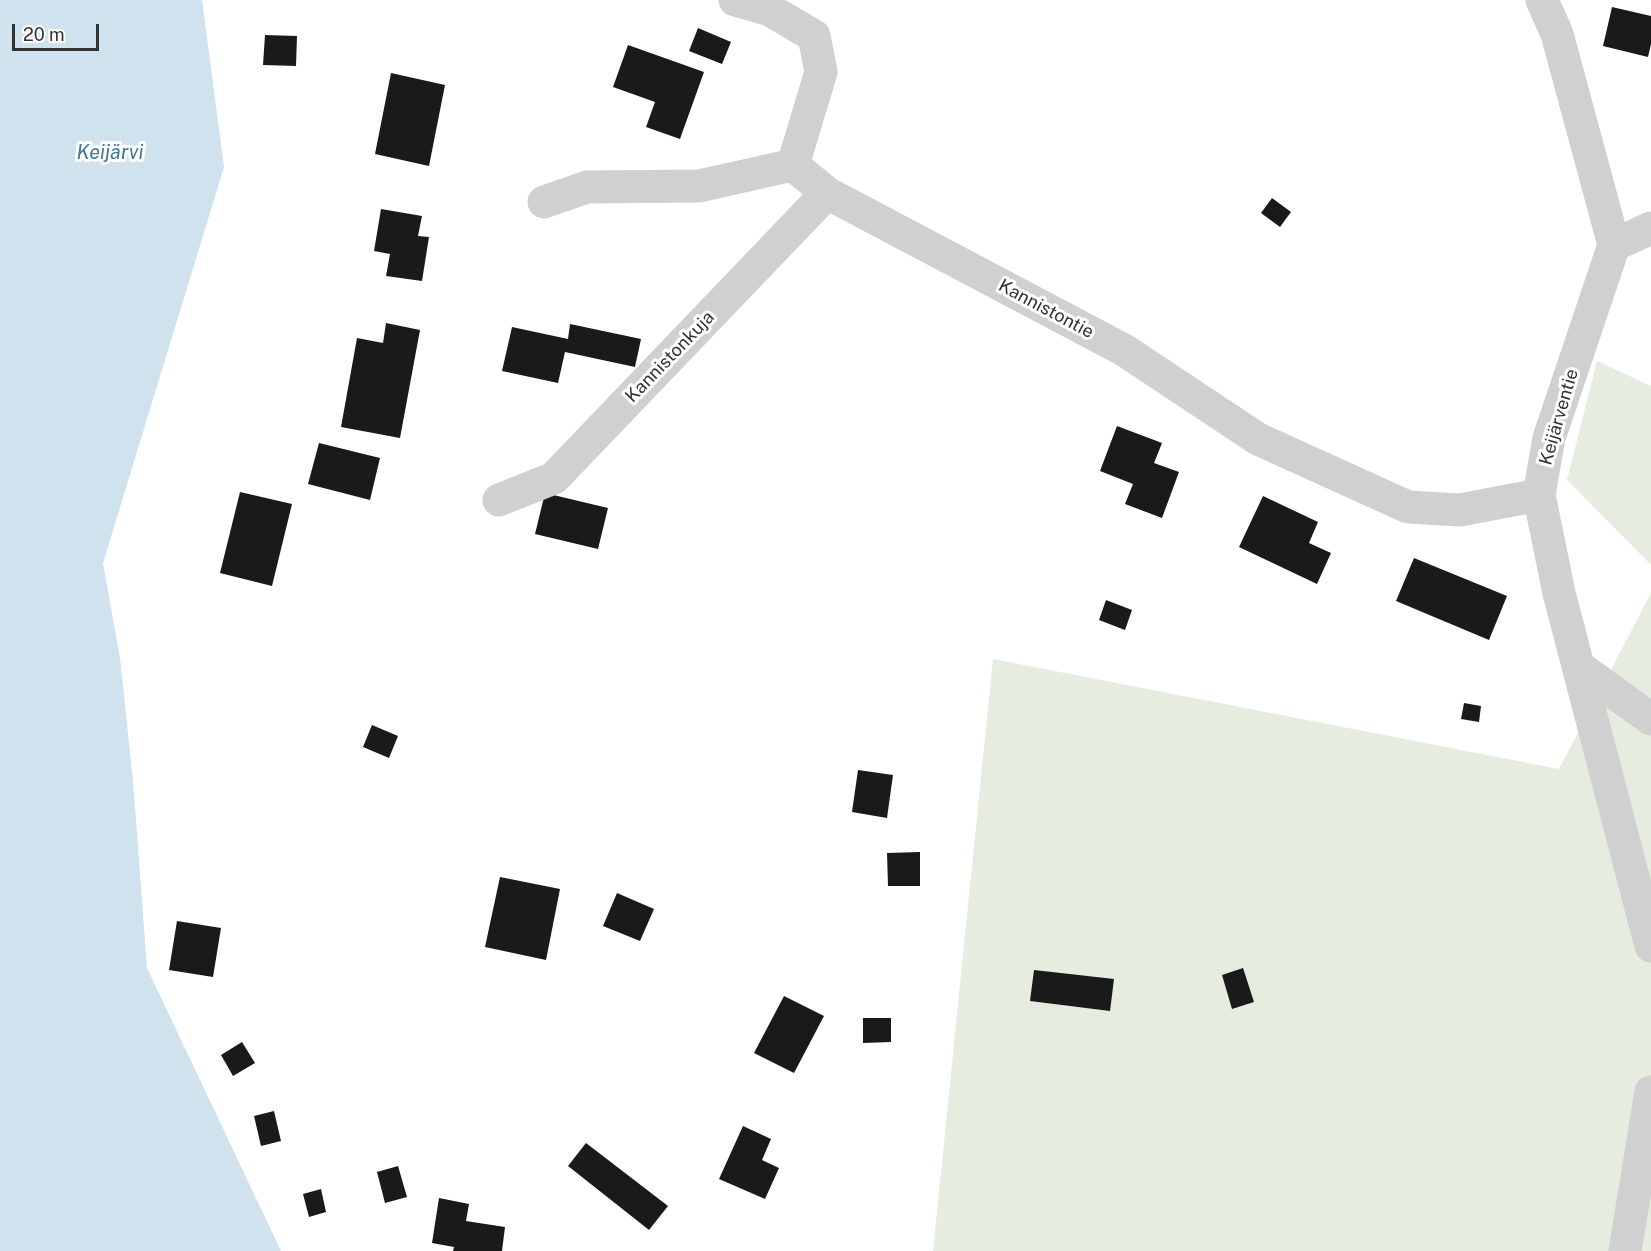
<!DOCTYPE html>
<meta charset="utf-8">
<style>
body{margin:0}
#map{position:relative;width:1651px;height:1251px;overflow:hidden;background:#fff;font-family:"Public Sans",sans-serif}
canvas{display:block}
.scale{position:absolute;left:12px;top:24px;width:87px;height:27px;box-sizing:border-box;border:3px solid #333;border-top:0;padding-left:8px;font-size:18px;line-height:21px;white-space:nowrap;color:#333;-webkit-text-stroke:4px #fff;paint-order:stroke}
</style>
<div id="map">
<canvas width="1651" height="1251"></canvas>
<div class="scale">20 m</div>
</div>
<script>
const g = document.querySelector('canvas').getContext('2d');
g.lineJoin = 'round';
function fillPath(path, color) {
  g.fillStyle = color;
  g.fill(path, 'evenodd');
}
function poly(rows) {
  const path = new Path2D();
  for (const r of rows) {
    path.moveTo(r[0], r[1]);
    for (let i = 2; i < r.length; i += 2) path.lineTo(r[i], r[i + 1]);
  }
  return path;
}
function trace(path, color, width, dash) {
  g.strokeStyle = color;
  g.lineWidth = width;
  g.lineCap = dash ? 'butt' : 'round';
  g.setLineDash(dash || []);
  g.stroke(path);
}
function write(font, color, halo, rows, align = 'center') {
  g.font = font + ' "Public Sans",sans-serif';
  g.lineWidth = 6;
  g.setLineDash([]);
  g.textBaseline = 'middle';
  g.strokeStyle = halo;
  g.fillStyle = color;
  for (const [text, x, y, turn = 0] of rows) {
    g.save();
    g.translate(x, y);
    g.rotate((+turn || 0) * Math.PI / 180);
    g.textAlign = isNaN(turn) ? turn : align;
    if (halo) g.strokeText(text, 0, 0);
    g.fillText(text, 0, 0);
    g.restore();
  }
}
const green = poly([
 [1597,361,1651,386,1651,565,1567,480],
 [1651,593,1651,1251,933,1251,993,659,1559,769]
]);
const water = poly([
 [0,0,202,0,224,167,103,563,120,658,133,781,147,968,281,1251,0,1251]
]);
const building = poly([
 [1612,7,1651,16,1651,44,1648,57,1603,46],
 [698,28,731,42,722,64,689,51],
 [265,35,297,36,296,66,263,65],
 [628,45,704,72,680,139,646,127,655,102,613,87],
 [391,73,445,85,429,166,375,154],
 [1272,198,1291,212,1280,227,1261,213],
 [381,209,422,216,418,236,429,237,422,281,386,276,390,254,374,251],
 [386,323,420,330,400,438,341,427,357,338,383,343],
 [570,324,641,339,635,367,565,352,558,383,502,371,512,327,568,339],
 [1117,426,1162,443,1154,463,1179,472,1162,518,1125,504,1133,484,1100,471],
 [319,443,380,458,370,500,308,484],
 [240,492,292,504,272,586,220,573],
 [545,493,608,508,598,549,535,534],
 [1263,496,1318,522,1309,543,1331,553,1317,584,1239,547],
 [1414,558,1507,596,1489,640,1396,601],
 [1106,600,1132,610,1125,630,1099,620],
 [1464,703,1481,706,1479,722,1461,719],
 [372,725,398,736,389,758,363,747],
 [858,770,893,775,887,818,852,812],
 [920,852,920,886,888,886,887,853],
 [500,877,560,889,546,960,485,947],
 [617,893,654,909,640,941,603,926],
 [177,921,221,928,213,977,169,970],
 [1243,968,1254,1002,1232,1009,1222,975],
 [1034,970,1114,979,1110,1011,1030,1001],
 [784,996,824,1016,794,1073,754,1053],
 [863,1018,891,1018,891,1042,863,1043],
 [242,1042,255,1063,233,1076,221,1055],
 [274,1111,281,1141,261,1146,254,1116],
 [743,1126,771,1139,762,1160,779,1168,765,1199,719,1179],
 [586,1143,668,1206,649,1230,568,1166],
 [398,1166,407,1197,385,1203,377,1172],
 [321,1189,326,1212,309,1217,303,1194],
 [439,1198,469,1204,466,1221,505,1227,502,1251,453,1251,454,1247,432,1243]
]);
const minor = poly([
 [735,0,770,10,814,36,821,72,793,165],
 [1542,0,1557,34,1614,245,1549,438,1539,495,1559,593,1651,946],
 [793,165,827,193,1124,350,1258,439,1408,507,1460,510,1539,495],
 [544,202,587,187,699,186,793,165],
 [1614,245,1651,228],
 [499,500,554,478,827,193],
 [1579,667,1651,719],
 [1625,1251,1651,1092]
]);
const streetNames = [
 ["Kannistontie",1046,309,28],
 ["Kannistonkuja",670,357,-46],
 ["Keijärventie",1559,417,-74]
];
const waterNames = [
 ["Keijärvi",110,153]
];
fillPath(green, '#e6ecdf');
fillPath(water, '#cfe2ee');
fillPath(building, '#1a1a1a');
trace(minor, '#d0d0d0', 33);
write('18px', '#333', '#fff', streetNames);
write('italic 20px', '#3f7597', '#fff', waterNames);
</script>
